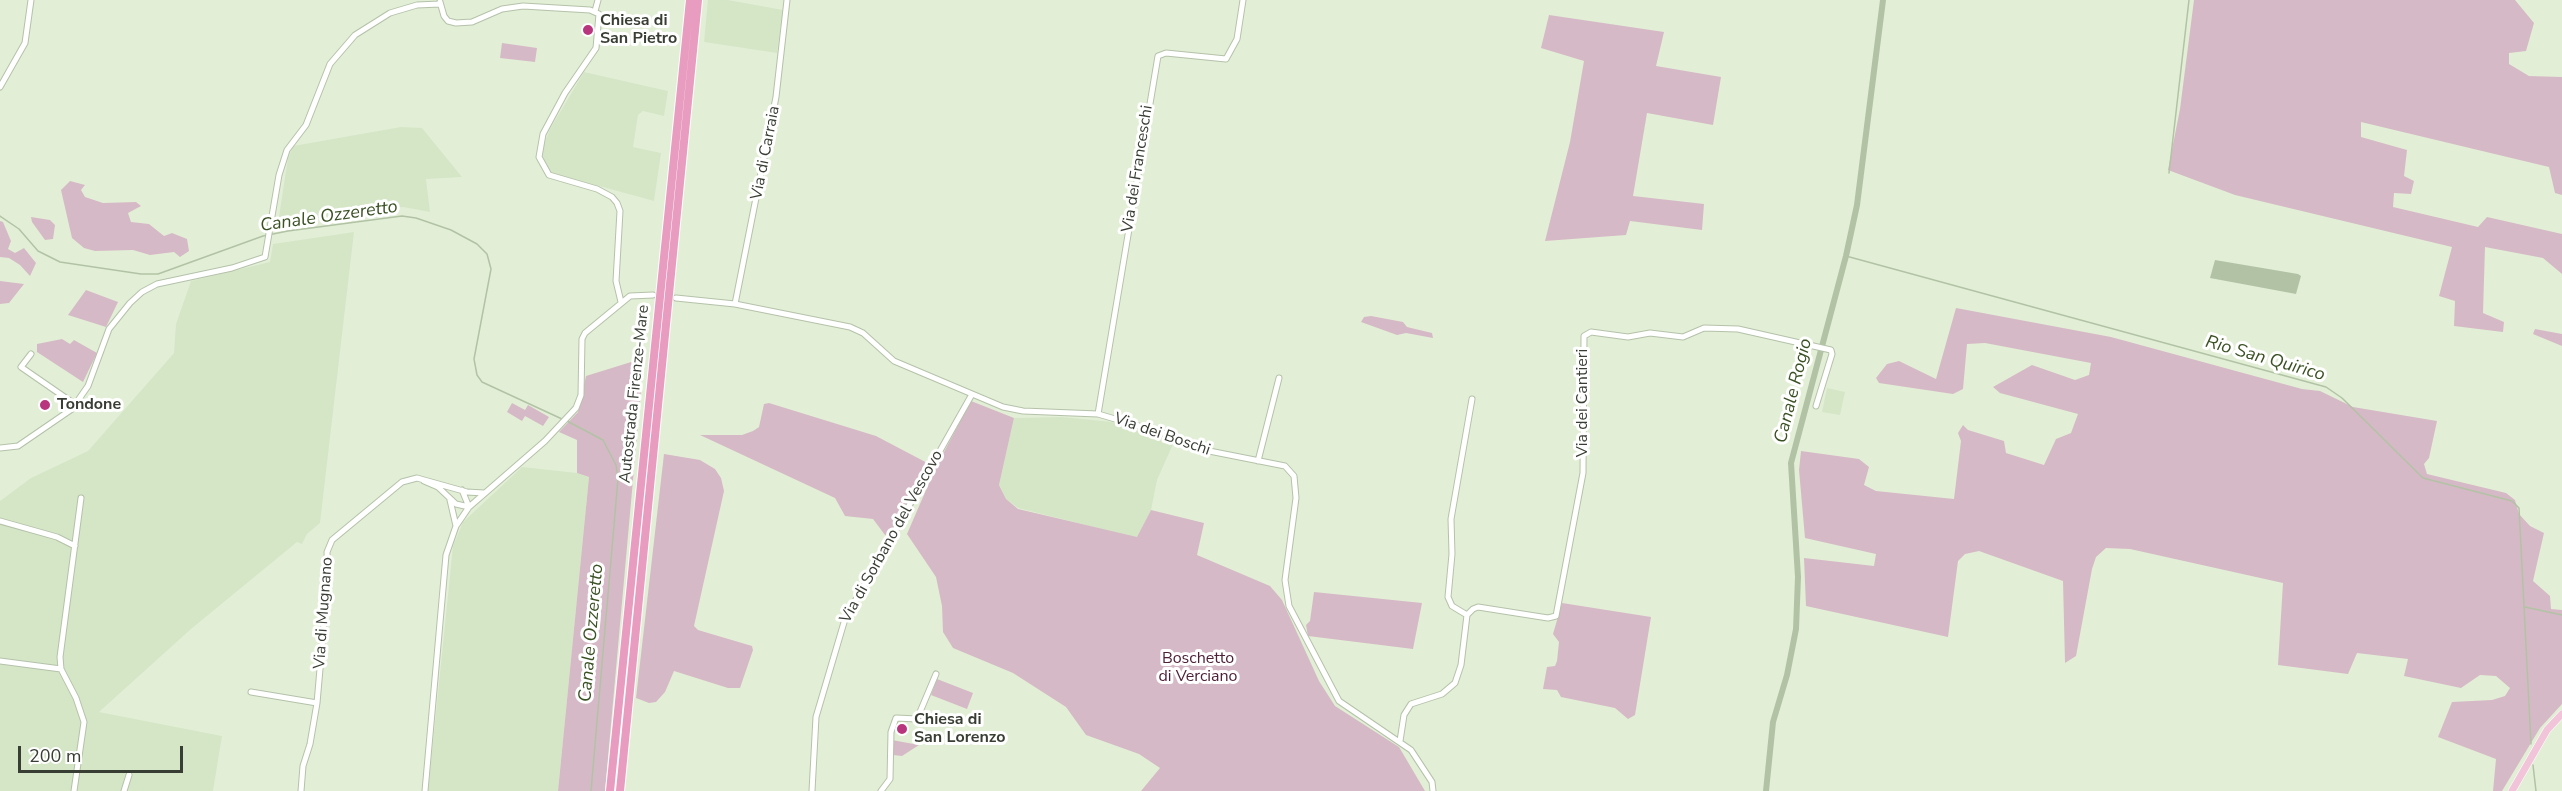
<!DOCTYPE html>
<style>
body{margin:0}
#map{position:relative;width:2562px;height:791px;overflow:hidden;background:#e2efd6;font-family:"Nunito Sans",sans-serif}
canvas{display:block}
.scale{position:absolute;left:18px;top:746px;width:165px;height:27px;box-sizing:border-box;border:3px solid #383e34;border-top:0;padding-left:8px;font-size:18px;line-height:21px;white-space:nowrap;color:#383e34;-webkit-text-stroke:4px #fff;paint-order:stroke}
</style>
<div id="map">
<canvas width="2562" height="791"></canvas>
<div class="scale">200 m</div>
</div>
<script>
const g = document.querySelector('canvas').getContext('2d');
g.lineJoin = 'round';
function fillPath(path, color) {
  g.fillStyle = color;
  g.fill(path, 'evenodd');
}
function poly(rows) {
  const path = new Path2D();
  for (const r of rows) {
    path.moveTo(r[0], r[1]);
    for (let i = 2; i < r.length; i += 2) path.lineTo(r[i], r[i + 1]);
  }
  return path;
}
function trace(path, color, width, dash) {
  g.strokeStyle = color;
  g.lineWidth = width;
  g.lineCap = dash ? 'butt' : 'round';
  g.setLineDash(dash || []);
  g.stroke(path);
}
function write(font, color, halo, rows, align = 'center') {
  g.font = font + ' "Nunito Sans",sans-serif';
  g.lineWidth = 6;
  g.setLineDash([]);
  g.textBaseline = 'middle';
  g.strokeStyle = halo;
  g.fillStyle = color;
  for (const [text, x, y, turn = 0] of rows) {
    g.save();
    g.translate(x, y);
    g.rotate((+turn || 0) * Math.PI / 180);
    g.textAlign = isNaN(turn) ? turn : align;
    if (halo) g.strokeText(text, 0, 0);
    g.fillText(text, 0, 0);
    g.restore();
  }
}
const built = poly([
 [708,0,728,0,783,10,777,53,704,42],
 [584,72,668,91,664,116,643,111,638,115,633,147,661,153,654,201,552,173,544,163,542,149,550,129],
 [401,127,422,128,462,177,426,179,430,212,403,207,278,223,288,158,293,146],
 [354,232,320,523,307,534,302,544,297,542,191,629,99,712,222,736,213,791,0,791,0,501,31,478,88,451,174,353,176,324,191,281,270,262,273,244],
 [1827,388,1845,392,1840,415,1822,412],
 [1062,417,1112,422,1160,436,1173,444,1157,480,1151,510,1137,538,1018,508,1006,499,999,485,1014,418],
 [522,467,577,473,589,477,558,791,428,791,453,546,463,522]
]);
const green = poly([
 [2194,0,2515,0,2534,23,2526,51,2509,53,2509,64,2529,76,2562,77,2562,195,2555,193,2549,167,2361,122,2361,137,2407,150,2404,176,2414,181,2411,194,2394,193,2393,207,2478,227,2487,217,2562,234,2562,274,2543,258,2485,247,2483,313,2504,322,2503,332,2454,326,2455,301,2439,296,2452,247,2235,195,2168,170,2180,109],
 [1549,15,1664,32,1656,66,1721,77,1713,125,1647,113,1633,196,1704,204,1702,230,1630,221,1626,235,1545,241,1570,142,1584,61,1541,48],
 [502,43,537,48,535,62,500,58],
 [70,181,85,185,81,190,85,197,103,203,136,202,141,206,128,213,131,222,149,224,164,236,172,233,187,239,189,251,180,257,174,252,150,255,133,250,95,251,84,248,72,238,61,190],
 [31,217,50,220,55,225,53,239,45,240,32,222],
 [0,221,3,222,11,241,8,249,15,253,24,248,36,263,30,276,20,265,9,258,0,257],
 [0,281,24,284,9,303,0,304],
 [86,290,118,302,106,327,68,315],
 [1956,308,2111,337,2302,389,2320,391,2353,407,2437,421,2429,458,2424,464,2427,474,2506,493,2515,500,2519,514,2530,526,2544,533,2533,581,2550,596,2551,609,2562,610,2562,704,2540,728,2502,791,2493,791,2496,759,2438,737,2452,702,2492,700,2505,696,2510,688,2496,676,2480,675,2461,688,2404,676,2408,659,2357,653,2348,674,2278,665,2283,583,2130,549,2106,548,2096,557,2092,569,2076,656,2065,663,2063,581,1979,551,1965,554,1958,561,1948,637,1806,606,1804,558,1874,566,1876,554,1805,538,1799,470,1801,451,1859,459,1869,467,1864,485,1876,491,1954,499,1961,441,1958,433,1963,425,1968,430,2004,441,2006,453,2044,465,2056,439,2071,433,2078,414,2000,393,1993,387,2032,365,2075,380,2089,375,2091,363,1985,343,1967,344,1963,389,1953,394,1879,383,1876,378,1887,364,1899,361,1936,379],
 [1371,316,1403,322,1407,327,1432,333,1433,338,1406,333,1397,335,1361,322,1364,317],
 [2535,329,2562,334,2562,346,2533,334],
 [62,339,70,344,74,340,97,353,83,382,37,352,37,344],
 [644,358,605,791,558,791,589,477,577,473,577,440,559,432,578,412,586,376],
 [971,401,1014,418,999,485,1006,499,1018,509,1137,537,1151,510,1204,523,1197,555,1270,586,1282,600,1319,681,1335,706,1399,747,1425,791,1141,791,1160,768,1139,754,1086,735,1066,707,1013,673,953,648,943,632,942,606,936,577,907,534,936,467],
 [512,403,525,410,528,405,549,417,543,426,525,416,522,421,507,412],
 [769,403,876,436,933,466,901,530,885,535,873,519,845,516,835,498,700,435,742,435,753,431,759,427,764,404],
 [664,454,700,460,715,469,721,478,724,491,694,626,698,630,752,646,753,650,740,688,728,688,674,671,665,692,656,702,649,703,636,698],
 [1314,592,1422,603,1413,649,1308,636,1306,625,1310,621],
 [1562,603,1651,617,1635,715,1628,719,1615,708,1561,697,1557,690,1543,689,1547,667,1555,666,1557,661,1559,642,1553,634],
 [937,679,973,693,967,709,931,695],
 [892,740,919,745,902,756,893,755]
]);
const water = poly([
 [2215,260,2298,274,2301,276,2296,294,2210,278]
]);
const stream = poly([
 [2169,173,2189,0],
 [0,216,19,229,38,251,60,262,141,274,158,274,263,236,288,231,402,216,416,218,451,230,477,244,487,254,491,269,474,359,477,375,482,382,562,419],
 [1846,256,2326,387,2342,398,2423,478,2512,501,2519,508,2531,744],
 [567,421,603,440,616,465,618,479,591,791],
 [2525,607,2562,615],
 [2533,765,2536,791]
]);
const canal = poly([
 [1766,791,1773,722,1787,675,1796,629,1798,577,1791,463,1846,256,1857,205,1883,0]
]);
const minor = poly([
 [440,2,444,16,448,21,456,23,472,22,502,9,523,6,590,10,599,14,596,48,565,93,543,134,539,157,549,175,597,189,612,197,617,203,620,211,616,281,621,302],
 [595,11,598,0],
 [0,87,25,43,31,0],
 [676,298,735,304,850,327,863,333,894,361,1003,407,1023,411,1098,414,1163,433,1189,447,1285,466,1294,476,1296,498,1285,580,1289,606,1339,701,1411,750,1432,782,1433,791],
 [735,304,776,97,787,0],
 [31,354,21,367,76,405],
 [1098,414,1158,56,1166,53,1226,59,1237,39,1243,0],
 [0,448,18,446,72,409,88,386,109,329,130,303,142,292,157,284,232,268,265,257,279,175,287,150,306,125,330,64,355,35,390,13,417,5,440,4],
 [1258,461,1279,378],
 [424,481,438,487,456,504,469,507],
 [462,490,469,507],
 [450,500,456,526],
 [0,521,57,537,75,546],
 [1467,615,1452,606,1448,597,1452,554,1451,519,1472,399],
 [0,661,61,669],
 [251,692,317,703],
 [1400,741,1404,715,1411,704,1442,694,1455,683,1461,665,1467,615,1473,609,1478,607,1548,618,1556,616,1583,473,1584,336,1591,332,1628,337,1650,333,1683,337,1704,328,1738,329,1831,350,1832,354,1816,406],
 [74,791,84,722,76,698,61,669,60,657,81,498],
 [124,791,129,775],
 [301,791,303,766,310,744,317,703,328,578,327,552,332,540,402,482,417,478,467,492,484,493],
 [425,791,446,555,456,526,469,507,545,441,576,408,581,395,582,339,585,333,630,296,653,295],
 [812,791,816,717,845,619,971,396],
 [881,791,890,779,891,732,896,718,917,719,936,674]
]);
const major = poly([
 [2512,791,2547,730,2562,714]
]);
const highway = poly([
 [610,791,690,0],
 [620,791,698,0]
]);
const markers = [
 [588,30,6,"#b8367e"],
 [45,405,6,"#b8367e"],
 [902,729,6,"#b8367e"]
];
const poiNames = [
 ["Chiesa di",600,21],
 ["San Pietro",600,39],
 ["Tondone",57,405],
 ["Chiesa di",914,720],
 ["San Lorenzo",914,738]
];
const streetNames = [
 ["Via di Carraia",766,153,-79],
 ["Via dei Franceschi",1138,169,-81],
 ["Autostrada Firenze-Mare",635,394,-84],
 ["Via dei Cantieri",1583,403,-90],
 ["Via dei Boschi",1162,435,19],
 ["Via di Sorbano del Vescovo",892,537,-61],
 ["Via di Mugnano",324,613,-86]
];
const parkNames = [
 ["Boschetto",1198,659],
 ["di Verciano",1198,677]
];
const waterNames = [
 ["Canale Ozzeretto",329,217,-8],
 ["Rio San Quirico",2265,359,16],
 ["Canale Rogio",1794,391,-76],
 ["Canale Ozzeretto",592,633,-85]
];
fillPath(built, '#d5e6c7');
fillPath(green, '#d6b9c6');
fillPath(water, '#b2c3a5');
trace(stream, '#b2c3a5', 1.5);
trace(canal, '#b2c3a5', 6);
trace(minor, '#b5c2aa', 7);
trace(major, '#fff', 8);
trace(highway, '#fff', 10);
trace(minor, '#fff', 5);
trace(major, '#f1c4d9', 7);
trace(highway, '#e89cbf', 8);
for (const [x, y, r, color] of markers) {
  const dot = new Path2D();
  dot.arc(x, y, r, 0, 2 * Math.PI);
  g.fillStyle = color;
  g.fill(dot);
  trace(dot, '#fff', 2);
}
write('bold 16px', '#383e34', '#fff', poiNames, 'left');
write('16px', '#383e34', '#fff', streetNames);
write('16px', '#4d2037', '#fff', parkNames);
write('italic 18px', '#3a5124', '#fff', waterNames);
</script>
